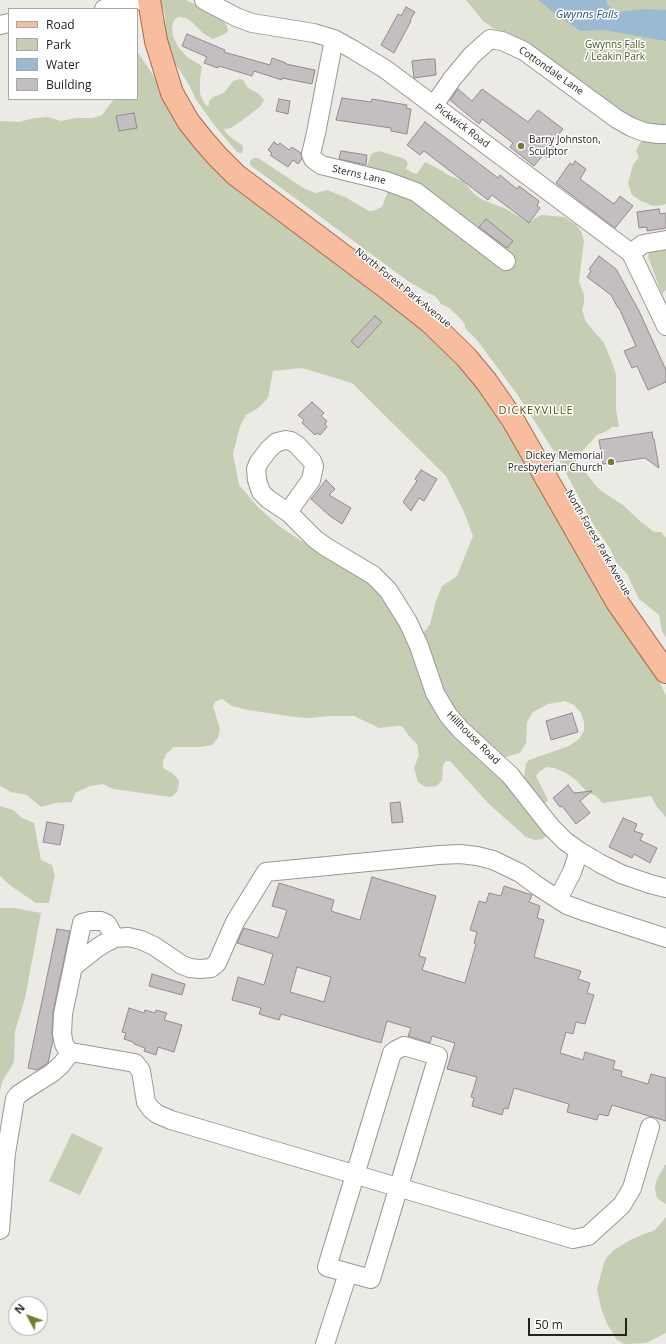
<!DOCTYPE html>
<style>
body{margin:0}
#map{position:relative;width:666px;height:1344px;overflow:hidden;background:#eceae5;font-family:"Open Sans",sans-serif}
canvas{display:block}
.legend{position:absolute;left:8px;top:8px;width:130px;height:92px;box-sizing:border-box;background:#fff;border:1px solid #a7a7a6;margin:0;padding:5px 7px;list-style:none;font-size:12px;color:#242321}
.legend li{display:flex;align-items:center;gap:8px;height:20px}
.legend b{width:20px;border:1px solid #a7a7a6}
.north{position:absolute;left:8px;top:1296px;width:40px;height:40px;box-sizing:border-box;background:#fff;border:1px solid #a7a7a6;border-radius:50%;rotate:311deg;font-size:11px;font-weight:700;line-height:16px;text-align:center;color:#242321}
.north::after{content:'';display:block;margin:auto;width:14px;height:18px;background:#6f7f2e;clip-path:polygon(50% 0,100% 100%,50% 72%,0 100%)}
.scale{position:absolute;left:528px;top:1318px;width:99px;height:18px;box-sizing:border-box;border:2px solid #242321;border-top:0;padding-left:5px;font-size:12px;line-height:14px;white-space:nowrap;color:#242321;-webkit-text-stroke:3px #fff;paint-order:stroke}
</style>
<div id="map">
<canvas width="666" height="1344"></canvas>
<ul class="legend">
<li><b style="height:5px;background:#f8bd9e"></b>Road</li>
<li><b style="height:11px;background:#c5cdb2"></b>Park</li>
<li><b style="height:11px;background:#9ab9d3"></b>Water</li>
<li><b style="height:11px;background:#c4bec0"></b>Building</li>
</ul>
<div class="north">N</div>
<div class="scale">50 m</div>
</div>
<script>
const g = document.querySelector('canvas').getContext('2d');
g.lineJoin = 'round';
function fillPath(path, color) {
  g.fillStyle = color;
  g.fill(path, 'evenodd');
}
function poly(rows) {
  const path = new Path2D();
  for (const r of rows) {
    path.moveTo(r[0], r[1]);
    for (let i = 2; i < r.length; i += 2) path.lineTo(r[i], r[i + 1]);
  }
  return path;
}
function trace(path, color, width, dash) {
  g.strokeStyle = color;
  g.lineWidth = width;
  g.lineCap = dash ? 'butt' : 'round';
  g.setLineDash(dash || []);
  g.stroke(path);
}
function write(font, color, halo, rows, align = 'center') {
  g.font = font + ' "Open Sans",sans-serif';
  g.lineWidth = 3;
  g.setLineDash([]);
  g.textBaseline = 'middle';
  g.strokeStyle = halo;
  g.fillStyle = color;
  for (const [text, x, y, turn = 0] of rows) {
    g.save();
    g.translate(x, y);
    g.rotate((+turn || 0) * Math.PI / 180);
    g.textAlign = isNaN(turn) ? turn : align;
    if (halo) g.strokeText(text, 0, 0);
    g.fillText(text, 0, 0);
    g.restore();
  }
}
const green = poly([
 [161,0,186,0,220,17,227,26,228,31,225,34,213,39,204,34,193,23,186,18,178,17,174,20,172,27,173,36,178,47,188,58,199,64,202,67,200,79,200,94,205,104,207,106,209,105,209,101,213,97,224,93,233,81,240,79,243,80,248,88,259,94,264,100,261,106,240,122,231,128,224,129,226,133,233,139,242,145,243,149,242,153,237,152,215,126,197,101,188,83,173,60,167,40,165,14,161,4],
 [466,0,666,0,666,129,634,125,483,21],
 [137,51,153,75,175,114,220,167,252,194,426,324,458,356,480,381,494,401,519,440,581,546,662,687,666,696,666,817,657,807,651,796,603,803,596,796,587,792,576,780,566,773,554,768,546,767,539,772,536,776,548,800,540,809,539,808,523,786,526,763,529,760,569,746,579,739,584,731,584,722,581,713,574,705,565,701,548,704,533,712,527,722,526,743,520,753,498,759,469,733,454,718,437,687,417,636,426,630,430,624,436,601,442,586,457,576,473,536,464,512,446,476,352,383,302,368,273,371,268,398,258,408,246,415,240,426,233,454,239,485,257,506,279,526,324,556,387,594,405,624,414,641,427,674,430,688,441,709,454,725,491,759,510,780,550,831,549,834,542,839,535,840,526,837,489,804,450,761,446,761,443,765,442,780,437,786,426,787,418,782,414,768,419,755,417,744,409,736,402,726,397,726,379,728,354,716,332,716,308,718,295,717,248,710,232,706,222,699,215,702,213,706,220,729,218,738,212,745,200,747,174,747,166,754,163,762,163,768,172,773,178,779,179,783,177,792,171,797,113,789,103,784,90,786,75,793,72,802,56,803,41,807,27,795,11,792,0,786,0,121,19,122,34,118,48,117,61,121,76,118,93,118,102,115,114,99,137,99],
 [666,135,666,204,663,205,653,206,641,201,632,195,628,183,633,165,639,157,636,151,640,143,646,137],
 [379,151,405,159,408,163,406,169,413,173,417,174,425,162,437,168,450,176,463,181,474,194,481,199,506,209,528,222,532,221,535,218,542,215,564,217,576,225,581,231,584,241,579,281,584,295,584,303,582,310,586,322,604,343,613,365,616,375,616,410,619,426,618,427,612,427,607,431,597,435,576,458,576,464,579,468,586,473,597,487,604,493,623,505,641,522,654,532,661,532,666,538,666,638,662,631,659,615,639,599,627,574,616,562,610,548,595,527,584,507,557,456,517,394,477,340,465,328,465,324,458,316,449,308,441,304,437,298,433,295,428,293,408,281,250,165,250,161,254,158,258,158,305,189,316,193,327,190,345,197,369,211,373,211,382,207,387,194,387,188,371,178,367,166,371,154],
 [666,249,666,290,662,294,648,257,649,252],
 [0,806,13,810,22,818,34,823,41,860,52,865,55,877,54,878,49,903,36,903,11,886,0,876],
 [0,908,14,908,41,913,25,998,15,1031,14,1062,2,1082,0,1091],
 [72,1133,103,1148,80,1195,49,1181],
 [665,1165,666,1165,666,1204,658,1199,656,1195,655,1188,657,1179],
 [666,1217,666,1333,646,1343,624,1344,617,1340,607,1324,601,1308,597,1289,604,1263,607,1257,614,1250,632,1239,655,1230]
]);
const water = poly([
 [538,0,607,0,606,3,610,7,618,12,645,9,666,10,666,41,604,30,581,31,561,18]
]);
const building = poly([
 [406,7,415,12,410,20,411,21,394,53,381,45,398,14,401,16,406,7],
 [187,34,225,50,224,52,270,65,272,58,286,63,286,64,315,70,312,84,282,78,282,80,254,71,252,76,219,66,218,68,204,63,207,57,182,46,187,34],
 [429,59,435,59,436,75,414,78,412,61,429,59],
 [458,89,472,101,482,89,528,122,538,110,563,129,551,144,555,148,548,158,543,155,534,166,510,147,513,143,482,119,479,124,450,100,458,89],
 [342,98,371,102,372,99,407,105,406,108,411,109,407,134,391,131,391,128,336,120,342,98],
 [279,99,290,101,288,114,276,111,279,99],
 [134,113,137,128,119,131,116,116,134,113],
 [425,122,498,178,500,175,517,189,519,186,539,201,537,206,540,208,529,223,492,195,488,200,424,151,420,155,407,145,425,122],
 [274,142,278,145,280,143,289,150,292,147,301,153,302,159,298,164,293,160,288,167,270,155,272,153,268,150,274,142],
 [341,151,367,155,366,165,339,159,341,151],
 [575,161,586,169,580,179,614,204,620,196,633,206,615,228,556,183,570,163,573,165,575,161],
 [659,209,660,214,666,213,666,228,647,231,647,227,639,228,637,212,659,209],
 [486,219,513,241,507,248,479,227,486,219],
 [599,256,616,269,639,311,666,370,666,382,648,390,637,366,632,368,624,351,636,346,619,308,618,308,611,295,587,277,591,271,589,269,599,256],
 [375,316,382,322,358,348,351,341,375,316],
 [312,402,324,413,321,416,327,421,325,424,327,427,320,435,317,433,315,435,302,423,304,420,298,415,312,402],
 [652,432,653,439,654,439,659,468,645,458,603,464,599,440,652,432],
 [421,470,437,479,424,501,419,498,411,511,403,502,417,481,415,479,421,470],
 [326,480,335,489,329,495,351,508,342,524,330,516,311,499,326,480],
 [572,713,578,732,551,740,546,721,572,713],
 [568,785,574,793,592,791,580,801,590,813,576,824,562,806,560,807,553,798,568,785],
 [400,802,403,822,392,823,390,803,400,802],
 [623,818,637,824,634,831,643,834,640,840,657,848,650,863,634,854,632,858,609,847,623,818],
 [47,822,64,825,60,845,43,842,47,822],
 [372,877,436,896,419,956,426,958,422,970,465,983,476,944,474,943,477,932,470,930,479,901,486,903,489,893,501,896,504,886,532,895,529,902,540,906,537,918,544,920,534,957,581,971,578,979,590,983,587,993,594,995,585,1024,576,1022,573,1034,566,1032,560,1053,583,1060,585,1052,615,1061,613,1069,622,1071,621,1076,648,1084,651,1074,666,1078,666,1121,612,1105,608,1116,599,1114,597,1120,567,1112,569,1104,514,1088,508,1109,504,1108,502,1115,472,1106,474,1098,471,1097,477,1077,447,1069,455,1043,432,1036,430,1043,408,1036,411,1028,387,1021,381,1043,281,1014,279,1020,259,1014,261,1008,232,1000,238,977,264,985,273,954,237,943,244,928,278,938,287,910,272,906,279,883,334,900,331,911,360,920,372,877],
 [297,967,331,977,324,1002,290,992,297,967],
 [57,929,70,931,53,1012,52,1033,53,1040,48,1063,37,1070,28,1068,57,929],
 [152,974,185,984,182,995,149,986,152,974],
 [129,1008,144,1013,145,1010,155,1013,156,1010,167,1013,164,1020,182,1025,174,1052,158,1047,156,1055,144,1051,145,1048,134,1044,133,1042,124,1039,126,1033,122,1032,129,1008]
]);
const minor = poly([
 [204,0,236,17,252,23,314,33,334,39,352,49,385,69,631,253,666,326],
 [104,9,119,7,134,2,138,0],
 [0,25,9,23],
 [334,39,316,133,311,154,313,159,321,165,386,181,416,192,506,261],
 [434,105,452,79,472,55,490,39,502,41,524,51,617,119,631,127,644,132,658,134,666,134],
 [631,253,643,244,666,240],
 [289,513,293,505,311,480,314,466,312,461,297,445,291,441,286,440,277,442,269,449,259,462,256,469,257,480,261,492,268,499,289,513,315,539,326,547,373,575,388,590,408,622,419,646,435,693,448,715,461,730,510,775,551,827,565,841,579,851,601,864,621,874,650,884,666,888],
 [558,899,572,872,579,851],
 [115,938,107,924,101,921,90,921,82,923,63,1014,62,1034,64,1044,67,1049,71,1052,135,1063,141,1071,146,1102,151,1109,157,1114,171,1120,573,1239,588,1236,622,1205,632,1188,650,1127],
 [73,967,97,948,105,943,115,938,128,937,141,940,154,946,182,965,190,968,200,969,211,968,217,963,235,922,266,872,439,855,460,854,477,856,493,860,520,873,539,887,567,905,586,912,666,938],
 [404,1046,438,1056,371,1279,327,1267,390,1060,392,1053,396,1050,404,1046],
 [0,1230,6,1153,15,1099,18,1095,25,1090,52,1073,61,1065,71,1052],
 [325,1344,348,1273]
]);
const major = poly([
 [149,0,156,41,172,93,188,121,203,140,217,156,236,175,392,292,430,322,466,357,486,381,513,420,617,602,666,672]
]);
const markers = [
 [521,146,4,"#6f7f2e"],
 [611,462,4,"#6f7f2e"]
];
const parkNames = [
 ["Gwynns Falls",615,45],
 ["/ Leakin Park",615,57]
];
const streetNames = [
 ["Cottondale Lane",551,71,35],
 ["Pickwick Road",462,126,37],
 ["Sterns Lane",359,175,13],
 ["North Forest Park Avenue",403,288,39],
 ["North Forest Park Avenue",598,543,60],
 ["Hillhouse Road",473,738,45]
];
const poiNames = [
 ["Barry Johnston,",529,140],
 ["Sculptor",529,152],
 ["Dickey Memorial",603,456,"right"],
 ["Presbyterian Church",603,468,"right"]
];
const waterNames = [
 ["Gwynns Falls",587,15]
];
const neighbourhoodNames = [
 ["DICKEYVILLE",536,411]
];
fillPath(green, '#c5cdb2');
fillPath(water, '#9ab9d3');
fillPath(building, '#c4bec0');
trace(building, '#918b8d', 1);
trace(minor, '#9a9893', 20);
trace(major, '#ab6a48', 24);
trace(minor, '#fff', 18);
trace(major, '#f8bd9e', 22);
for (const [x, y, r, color] of markers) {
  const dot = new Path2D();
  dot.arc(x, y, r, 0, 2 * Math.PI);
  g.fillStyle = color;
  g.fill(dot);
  trace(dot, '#fff', 1.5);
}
write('10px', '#4b5821', '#fff', parkNames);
write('10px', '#242321', '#fff', streetNames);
write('10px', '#242321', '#fff', poiNames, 'left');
write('italic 11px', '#1f5176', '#fff', waterNames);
g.letterSpacing = '1px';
write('11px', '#475400', '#fff', neighbourhoodNames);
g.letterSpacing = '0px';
</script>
